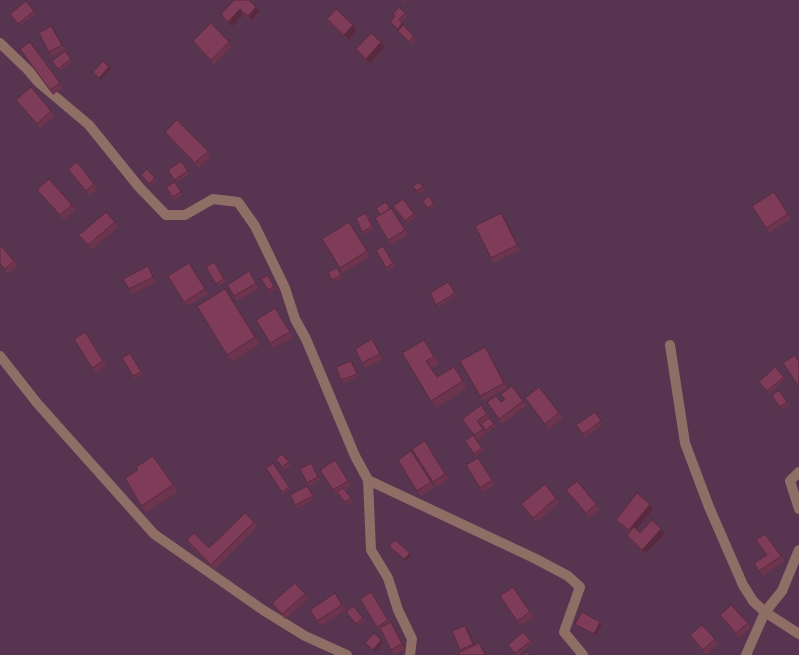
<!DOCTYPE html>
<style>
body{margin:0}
canvas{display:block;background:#57344f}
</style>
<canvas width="799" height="655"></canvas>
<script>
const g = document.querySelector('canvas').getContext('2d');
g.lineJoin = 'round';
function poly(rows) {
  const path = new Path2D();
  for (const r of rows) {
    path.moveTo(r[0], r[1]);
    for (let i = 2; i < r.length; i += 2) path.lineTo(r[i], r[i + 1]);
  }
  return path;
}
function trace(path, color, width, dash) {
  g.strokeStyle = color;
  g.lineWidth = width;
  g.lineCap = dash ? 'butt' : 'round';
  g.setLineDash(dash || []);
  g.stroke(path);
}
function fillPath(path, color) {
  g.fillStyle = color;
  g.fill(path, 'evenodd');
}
const minor = poly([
 [0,43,28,70,38,82,89,125,139,187,166,215,185,215,213,199,238,202,255,226,285,288,295,319,306,339,355,456,368,480],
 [670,345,685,443,709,507,743,585,753,601,765,612,799,634],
 [0,356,37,403,154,534,263,610,305,636,347,655],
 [799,472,790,481,799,509],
 [410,655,412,639,398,610,388,578,371,550,368,480,536,559,568,576,580,587,564,632,583,655],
 [746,655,765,612,782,591,799,550]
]);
const wall = poly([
 [400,0,406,0,403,3],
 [26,1,36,13,19,26,10,14],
 [256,7,260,11,251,21,243,14,232,27,224,19,221,14],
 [405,13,407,16,401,22,404,26,416,39,411,44,399,33,398,31,398,30,390,22,395,16,393,14],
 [327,19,353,25,357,30,348,40,330,24],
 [51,26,66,50,53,57,49,52],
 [193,41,229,42,232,47,214,65,196,46],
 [30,42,63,88,53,95,20,49],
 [381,42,385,47,370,64,359,54,356,49],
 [65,51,72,62,60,71,52,61],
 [16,100,51,111,55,116,40,128,20,105],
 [165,132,208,151,211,156,199,168,168,137],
 [181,161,190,174,176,182,168,170],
 [68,169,94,184,98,189,89,196],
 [141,175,155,178,157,181,151,186],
 [419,182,425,190,418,194,413,186],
 [177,185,182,195,174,200,172,197],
 [37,190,72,205,76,210,64,220,41,194],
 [429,196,435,206,429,210,423,201],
 [777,197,791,219,769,233,752,206],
 [403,199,416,216,407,224,393,206],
 [390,209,395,213,408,234,392,245,388,240],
 [368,215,374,229,364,234,362,232],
 [505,218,520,250,494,263,491,258],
 [115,222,118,227,91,250,79,235],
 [349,222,370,256,343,273,340,268],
 [0,245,14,261,18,266,8,274,0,265],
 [383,246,395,266,388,270,376,250],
 [214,262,226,281,218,286,206,267],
 [189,263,208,294,187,306,184,302],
 [339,270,343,277,334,282,332,280],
 [151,271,156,282,132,294,129,289],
 [249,271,259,288,237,301,234,296],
 [269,277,276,289,270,293,268,290],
 [448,282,457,295,438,307,430,293],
 [230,296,260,344,232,362,227,355],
 [275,308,293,337,273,348,270,343],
 [89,337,107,366,95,373,92,368],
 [376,344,383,359,366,368,362,363],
 [429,347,439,364,431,368,437,377,454,367,467,388,436,408,402,353],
 [488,352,508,388,483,401,480,396],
 [130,353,143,374,135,379,122,358],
 [353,363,358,376,343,383,341,380],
 [784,377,785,379,769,394,759,382],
 [512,386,526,406,502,424,487,402,501,402,505,400],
 [779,390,789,404,782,410,772,396],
 [525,398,559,413,563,418,549,429],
 [481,405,496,426,487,433,482,425,481,426,486,434,478,440,462,419],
 [595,412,603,424,585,437,576,425],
 [473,435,484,450,476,456,465,441],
 [425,441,449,479,436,487,433,482],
 [411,451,434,487,421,496,417,491],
 [282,454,291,465,284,470,276,459],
 [153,456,178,492,146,513,141,506,138,470],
 [273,463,290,489,283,494,266,468],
 [311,463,320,480,309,486,307,483],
 [482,463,495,485,483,492,480,488],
 [339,465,351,485,345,490,352,501,346,505,339,494,337,495,333,490],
 [309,489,314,499,297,508,295,505],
 [566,490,596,504,600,509,589,518],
 [556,498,559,503,536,522,521,504],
 [650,504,653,509,637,529,640,533,661,529,665,534,645,554,630,540,627,535,629,532,619,524,616,520],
 [254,522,258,526,214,570,190,545,187,540,209,548],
 [765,534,784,561,763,576,754,563,767,555],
 [389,546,411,555,406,561,391,549],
 [513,587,534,617,520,626,500,596],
 [335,593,346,610,321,626,310,610],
 [305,594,308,599,285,619,272,603],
 [374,597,390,622,394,627,406,649,394,655,391,650,381,631,380,632,377,627],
 [346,612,363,618,365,620,358,626],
 [720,615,748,623,751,628,739,638,723,620],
 [600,622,602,624,596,636,577,626,575,624],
 [465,626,469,631,475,645,479,643,483,648,487,655,459,655,461,652,460,650],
 [523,632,532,643,518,655,517,655,508,645],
 [690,635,715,639,718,644,706,655]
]);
const shadedWall = poly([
 [256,7,260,11,251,21,248,16],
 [240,9,243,14,232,27,228,22],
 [402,23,404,26,399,31,398,29],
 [353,25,357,30,348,40,344,35],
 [51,26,55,31,66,50,62,45],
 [381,42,385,47,370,64,366,59],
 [109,67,111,69,101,80,99,78],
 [501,213,505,218,520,250,517,245],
 [148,266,151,271,156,282,153,277],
 [225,289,230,296,260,344,255,337],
 [372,339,376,344,383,359,380,354],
 [485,347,488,352,508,388,504,383],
 [351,361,353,363,358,376,357,374],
 [650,504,653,509,632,535,629,530],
 [661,529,665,534,645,554,642,550],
 [410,553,411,555,406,561,404,559],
 [391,622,394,627,406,649,402,644],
 [600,622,602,624,596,636,594,634],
 [465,626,469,631,477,649,473,644],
 [381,640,383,643,375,652,373,650],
 [479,643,483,648,487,655,485,654]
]);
const building = poly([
 [234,0,249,0,256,7,248,16,240,9,228,22,221,14,234,0],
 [26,1,34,11,18,24,10,14,26,1],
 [399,7,405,13,399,20,402,23,398,29,390,22,395,16,393,14,399,7],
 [336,9,353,25,344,35,327,19,336,9],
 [211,23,229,42,211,60,193,41,211,23],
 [403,25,414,36,409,42,398,31,403,25],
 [51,26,62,45,49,52,39,33,51,26],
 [371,33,381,42,366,59,356,49,371,33],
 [30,42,60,83,50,90,20,49,30,42],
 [65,51,71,59,58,69,52,61,65,51],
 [103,61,109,67,99,78,93,72,103,61],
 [31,87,51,111,37,124,16,100,31,87],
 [177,120,208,151,195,163,165,132,177,120],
 [181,161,188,171,174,180,168,170,181,161],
 [77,162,94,184,86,191,68,169,77,162],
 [147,169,155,178,149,184,141,175,147,169],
 [49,179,72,205,60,215,37,190,49,179],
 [175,182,181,192,172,197,166,187,175,182],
 [419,182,423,187,416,191,413,186,419,182],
 [774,192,788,214,766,228,752,206,774,192],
 [429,196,434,204,427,208,423,201,429,196],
 [403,199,414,214,405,221,393,206,403,199],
 [386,202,390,209,380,215,376,208,386,202],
 [391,208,405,230,388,240,375,218,391,208],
 [106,212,115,222,88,245,79,235,106,212],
 [366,213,372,227,362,232,356,218,366,213],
 [501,213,517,245,491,258,475,226,501,213],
 [349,222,367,251,340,268,322,239,349,222],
 [0,245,14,261,5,269,0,264,0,245],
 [383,246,393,263,386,268,376,250,383,246],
 [214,262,224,279,216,284,206,267,214,262],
 [189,263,205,289,184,302,168,276,189,263],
 [148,266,153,277,129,289,123,279,148,266],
 [337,268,341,275,332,280,328,272,337,268],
 [249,271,256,283,234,296,227,285,249,271],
 [268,275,274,287,268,290,261,279,268,275],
 [448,282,455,293,436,305,430,293,448,282],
 [225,289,255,337,227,355,197,306,225,289],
 [275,308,290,332,270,343,256,320,275,308],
 [85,332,103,361,92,368,74,339,85,332],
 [372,339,380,354,362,363,355,349,372,339],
 [424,340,434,357,426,361,437,377,454,367,463,381,431,401,402,353,424,340],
 [485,347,504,383,480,396,460,361,485,347],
 [130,353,141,372,133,376,122,358,130,353],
 [795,355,799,362,799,387,783,363,795,355],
 [351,361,357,374,341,380,336,367,351,361],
 [775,367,784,377,767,391,759,382,775,367],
 [512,386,523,401,499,419,487,402,496,396,501,402,505,400,501,394,512,386],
 [539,387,559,413,545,424,525,398,539,387],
 [779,390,787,402,780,407,772,396,779,390],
 [481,405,487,414,477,421,483,429,474,435,462,419,481,405],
 [595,412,601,421,583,434,576,425,595,412],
 [489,418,494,424,486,430,481,424,489,418],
 [473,435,482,448,474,454,465,441,473,435],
 [425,441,445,474,433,482,412,449,425,441],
 [411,451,431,482,417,491,398,460,411,451],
 [282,454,289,462,282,467,276,459,282,454],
 [153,456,173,485,141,506,125,478,138,470,136,467,153,456],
 [478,458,492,480,480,488,466,465,478,458],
 [335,460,348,481,333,490,320,470,335,460],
 [273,463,289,487,282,492,266,468,273,463],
 [311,463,318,477,307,483,300,469,311,463],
 [577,481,596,504,586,513,566,490,577,481],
 [545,484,556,498,533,518,521,504,545,484],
 [307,486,313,496,295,505,290,495,307,486],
 [343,488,351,498,345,502,337,492,343,488],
 [637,493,650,504,629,530,616,520,637,493],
 [245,513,254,522,211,565,187,540,194,533,209,548,245,513],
 [652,520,661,529,642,550,627,535,634,527,640,533,652,520],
 [765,534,781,556,759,571,754,563,767,555,756,540,765,534],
 [395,540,410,553,404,559,389,546,395,540],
 [295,583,305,594,282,614,272,603,295,583],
 [513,587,530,612,517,621,500,596,513,587],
 [371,592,388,620,377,627,360,599,371,592],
 [335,593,342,605,317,621,310,610,335,593],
 [731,605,748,623,736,633,720,615,731,605],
 [353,606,363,618,356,624,346,612,353,606],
 [582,612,600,622,594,634,575,624,582,612],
 [391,622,402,644,391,650,380,628,391,622],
 [702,625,715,639,703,650,690,635,702,625],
 [465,626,473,644,460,650,452,631,465,626],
 [523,632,531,641,515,653,508,645,523,632],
 [374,633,381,640,373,650,365,643,374,633],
 [479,643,485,654,484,655,459,655,458,653,479,643],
 [527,652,529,655,521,655,527,652]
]);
trace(minor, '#8f6e66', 10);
fillPath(wall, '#6d344d');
fillPath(shadedWall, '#592a3e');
fillPath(building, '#7f3c59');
trace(building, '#592a3e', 1);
</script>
